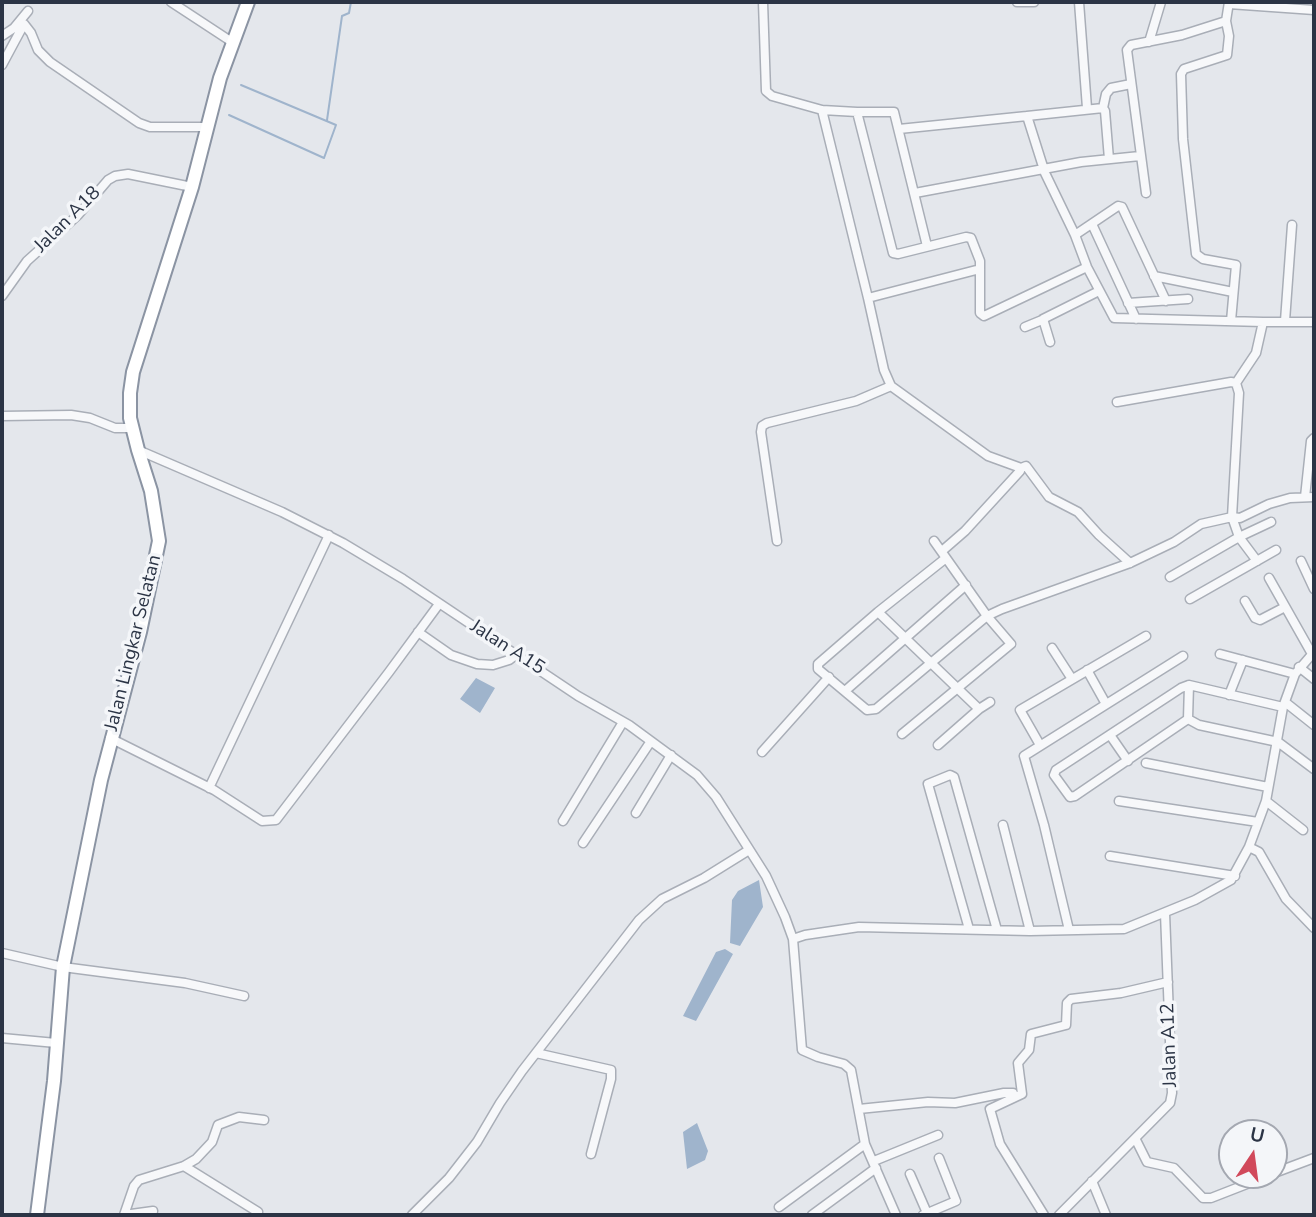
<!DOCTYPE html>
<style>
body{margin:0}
#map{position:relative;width:1316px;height:1217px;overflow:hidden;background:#e4e7ec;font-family:"Nunito Sans",sans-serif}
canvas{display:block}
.frame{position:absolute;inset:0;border:4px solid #2b3445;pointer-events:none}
.north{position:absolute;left:1218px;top:1119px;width:70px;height:70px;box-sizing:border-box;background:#f4f6f9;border:2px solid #a4a8b1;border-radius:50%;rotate:13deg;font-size:19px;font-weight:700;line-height:28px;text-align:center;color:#2b3445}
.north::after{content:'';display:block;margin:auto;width:24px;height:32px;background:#d1495b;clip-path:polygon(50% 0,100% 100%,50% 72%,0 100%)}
</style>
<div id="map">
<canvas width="1316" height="1217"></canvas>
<div class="frame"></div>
<div class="north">U</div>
</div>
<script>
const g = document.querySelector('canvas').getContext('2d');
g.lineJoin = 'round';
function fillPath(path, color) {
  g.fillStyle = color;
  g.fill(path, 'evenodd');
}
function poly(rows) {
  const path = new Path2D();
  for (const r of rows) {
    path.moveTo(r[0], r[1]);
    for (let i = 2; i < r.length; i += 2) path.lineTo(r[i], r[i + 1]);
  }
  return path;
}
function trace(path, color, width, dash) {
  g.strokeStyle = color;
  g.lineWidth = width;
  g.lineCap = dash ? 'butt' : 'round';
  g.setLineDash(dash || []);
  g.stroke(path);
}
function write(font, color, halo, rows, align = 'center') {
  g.font = font + ' "Nunito Sans",sans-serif';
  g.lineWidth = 7;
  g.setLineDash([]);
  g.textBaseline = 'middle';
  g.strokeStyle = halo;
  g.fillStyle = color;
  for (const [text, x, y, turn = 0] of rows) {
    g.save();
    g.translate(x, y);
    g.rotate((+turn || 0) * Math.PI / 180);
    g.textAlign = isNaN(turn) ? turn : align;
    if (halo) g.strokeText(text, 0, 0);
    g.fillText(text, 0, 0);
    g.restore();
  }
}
const water = poly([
 [476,678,495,688,480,713,460,699],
 [759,880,763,907,740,946,730,943,732,900,738,891],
 [725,949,733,954,696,1021,683,1016,716,952],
 [697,1123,708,1151,705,1160,687,1169,683,1132]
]);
const stream = poly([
 [229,115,324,158,336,125,241,85],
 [327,120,342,16,349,13,351,2]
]);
const minor = poly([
 [171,2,232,42],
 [763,2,766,91,772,96,822,110,857,112,893,253,898,254,966,237,971,238,980,261,980,313,984,316,1087,267],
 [1017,2,1034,2],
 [1079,2,1087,108],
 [1229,2,1226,21,1229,36,1227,55,1184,69,1181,74,1183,139,1196,254,1203,259,1236,265,1231,321],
 [1229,4,1314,10],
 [2,36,14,28,28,11],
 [1149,42,1161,2],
 [2,65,24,24,31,33,38,50,50,62,139,123,150,127,207,127],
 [1103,108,1027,116,1045,173,1075,235,1087,267,1114,318,1263,322],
 [822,110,868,298,980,269],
 [857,112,894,112,927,246],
 [899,129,1027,116],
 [1109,159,1105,111,1103,108,1106,94,1111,88,1131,84],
 [915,193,1081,162,1140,156],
 [1146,193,1127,50,1131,45,1182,35,1226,21],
 [1092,224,1136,319],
 [1075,235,1118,206,1122,207,1166,301],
 [1154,276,1233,292],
 [2,296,27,261,78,215,108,180,115,176,128,174,192,187],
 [868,298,884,370,891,386,988,456,1021,468],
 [1128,303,1188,299],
 [1285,321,1292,225],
 [1025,327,1042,320],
 [1050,342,1043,319,1099,291],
 [1236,383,1239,393,1232,517,1239,537,1257,561],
 [1236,383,1256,353,1263,322,1314,322],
 [1117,402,1231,382,1236,383],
 [2,416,71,415,90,418,115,428,132,428],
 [138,450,282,512,343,543,403,579,578,696,629,725,697,775,716,797,766,876,785,917,793,939,802,1050,818,1057,844,1064,851,1070,865,1144,896,1215],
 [1305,497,1311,441,1314,438],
 [777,541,761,432,762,426,767,423,856,401,891,386],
 [942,551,965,531,1020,471,1021,468,1026,466,1049,497,1078,512,1099,535,1130,563],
 [946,558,878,612,818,664,818,669,867,710,876,709,987,616,1002,609,1130,563,1174,542,1201,524,1232,517,1240,518,1269,504,1290,498,1314,497],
 [1301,561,1314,589],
 [1170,577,1239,537,1271,522],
 [1269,578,1312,654],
 [1190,599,1276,550],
 [1245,601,1255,618,1260,620,1285,607],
 [878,612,979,709],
 [418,632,451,655,477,664,493,665,509,660,517,654],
 [1052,648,1072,679],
 [1220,654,1295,674],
 [1299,667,1314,679],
 [1087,670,1106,704],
 [845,691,966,585],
 [1229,695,1243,660],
 [1285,702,1314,725],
 [1283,707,1189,685,1181,688,1056,770,1054,775,1070,797,1075,796,1188,719,1199,725,1278,742,1314,769],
 [1188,719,1189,685],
 [902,734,1011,644,987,616,934,541],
 [1110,735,1128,761],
 [110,738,214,790,262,821,276,820,389,672,439,604],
 [938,745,979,709,990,702],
 [1040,745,1020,710,1146,636],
 [762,752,829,677],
 [1146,763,1268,787],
 [209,788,329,535],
 [1119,801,1258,822],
 [1266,801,1303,830],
 [636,813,671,755],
 [563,821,623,722],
 [1003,825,1030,931],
 [583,843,651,741],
 [1249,847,1259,852,1286,899,1314,928],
 [1110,856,1235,876],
 [969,929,928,784,950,775,954,777,997,930],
 [1069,930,1044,825,1024,756,1183,656],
 [793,939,805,935,859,927,1030,931,1124,929,1195,900,1231,880,1249,847,1266,801,1283,707,1295,674,1314,652],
 [2,953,63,967,185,983,244,996],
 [2,1038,56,1043],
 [536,1053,611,1070,611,1079,591,1154],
 [859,1109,928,1102,955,1103,1004,1093,1013,1093,1014,1097],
 [1136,1140,1147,1162,1174,1168,1203,1198,1211,1198,1270,1175],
 [874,1161,938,1135],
 [184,1166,258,1212],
 [1274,1173,1314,1158],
 [910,1174,927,1213],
 [1092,1181,1106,1215],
 [779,1207,865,1144],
 [124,1215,134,1186,139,1180,184,1166,196,1159,212,1142,218,1125,239,1117,264,1120],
 [124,1215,153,1211],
 [412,1215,449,1178,477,1142,500,1103,522,1071,639,920,662,899,704,878,749,850],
 [812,1215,876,1168],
 [923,1215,956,1201,939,1158],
 [1044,1215,1000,1144,990,1109,1022,1094,1018,1063,1029,1050,1031,1034,1066,1025,1067,1003,1071,999,1121,993,1168,982],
 [1059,1215,1170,1103,1172,1093,1165,913]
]);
const trunk = poly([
 [37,1215,54,1081,63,967,101,780,140,632,159,541,151,491,138,450,130,418,130,393,133,372,192,187,220,78,248,2]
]);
const streetNames = [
 ["Jalan A18",68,220,-45],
 ["Jalan Lingkar Selatan",134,643,-76],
 ["Jalan A15",507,648,33],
 ["Jalan A12",1170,1045,-92]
];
fillPath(water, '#9fb4cc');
trace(stream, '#9fb4cc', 2);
trace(minor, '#a9aeb7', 11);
trace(trunk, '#8b94a3', 16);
trace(minor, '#f7f8fa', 8);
trace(trunk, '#fff', 12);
write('19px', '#2b3445', '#f4f6f9', streetNames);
</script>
